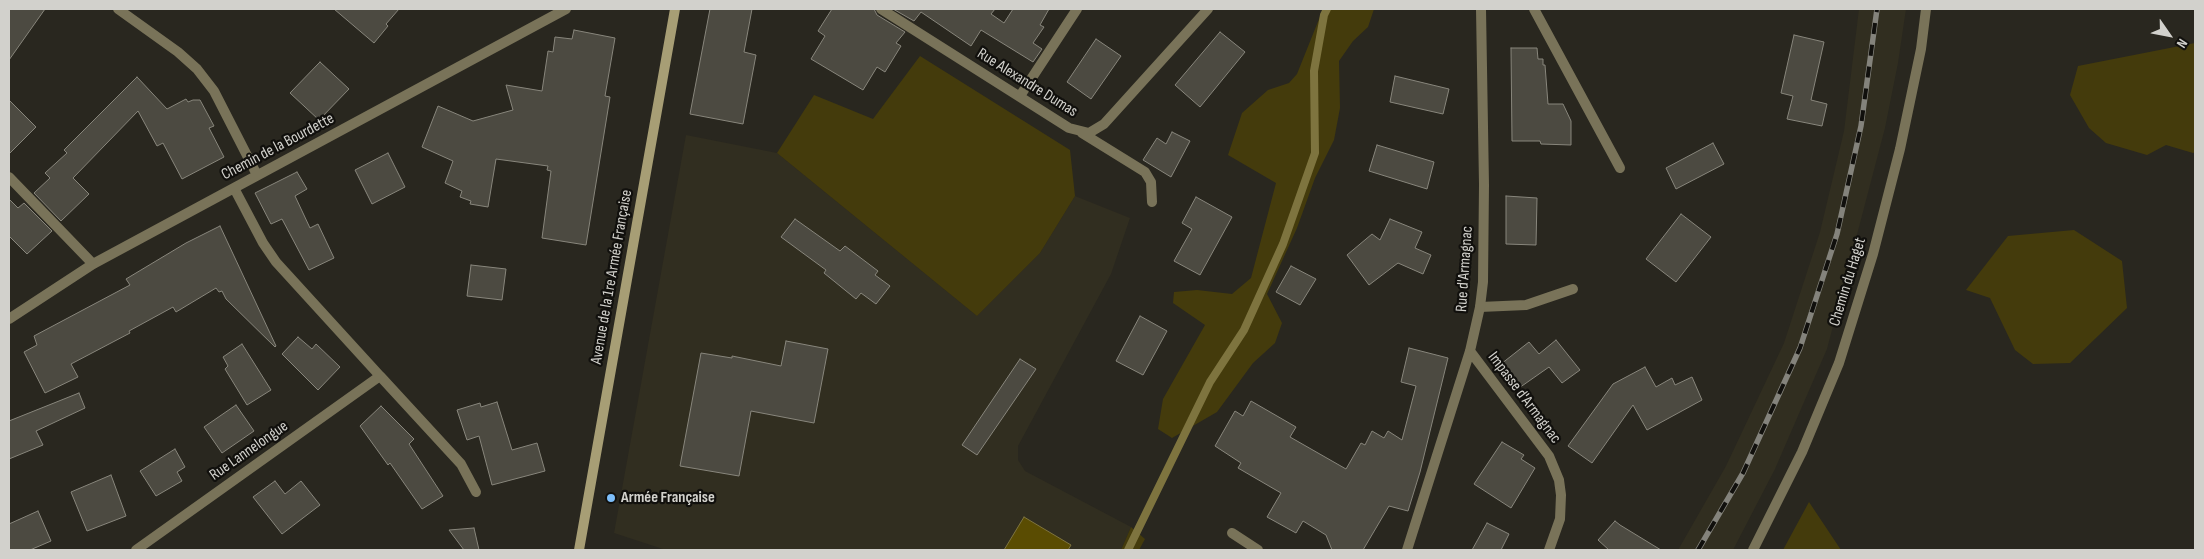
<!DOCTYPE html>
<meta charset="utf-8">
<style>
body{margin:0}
#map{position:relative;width:2204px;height:559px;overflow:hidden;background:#29271f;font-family:"Sofia Sans Condensed",sans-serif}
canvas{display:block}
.frame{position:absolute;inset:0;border:10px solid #d2d1cc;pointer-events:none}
.north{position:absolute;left:2144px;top:10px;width:50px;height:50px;-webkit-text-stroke:4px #11100d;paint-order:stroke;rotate:123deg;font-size:14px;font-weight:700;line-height:20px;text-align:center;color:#d2d1cc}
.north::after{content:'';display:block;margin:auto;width:18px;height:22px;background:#d2d1cc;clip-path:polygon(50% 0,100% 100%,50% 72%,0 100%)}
</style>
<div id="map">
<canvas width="2204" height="559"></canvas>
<div class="frame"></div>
<div class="north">N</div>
</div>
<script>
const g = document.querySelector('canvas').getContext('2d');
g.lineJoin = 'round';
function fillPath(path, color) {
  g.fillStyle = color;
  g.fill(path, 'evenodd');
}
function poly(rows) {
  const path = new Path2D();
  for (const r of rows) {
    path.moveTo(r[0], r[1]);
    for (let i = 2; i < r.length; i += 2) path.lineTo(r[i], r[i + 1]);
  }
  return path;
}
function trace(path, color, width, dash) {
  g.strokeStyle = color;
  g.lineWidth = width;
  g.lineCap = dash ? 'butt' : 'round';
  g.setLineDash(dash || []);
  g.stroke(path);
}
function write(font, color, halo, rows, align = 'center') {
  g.font = font + ' "Sofia Sans Condensed",sans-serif';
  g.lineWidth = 4.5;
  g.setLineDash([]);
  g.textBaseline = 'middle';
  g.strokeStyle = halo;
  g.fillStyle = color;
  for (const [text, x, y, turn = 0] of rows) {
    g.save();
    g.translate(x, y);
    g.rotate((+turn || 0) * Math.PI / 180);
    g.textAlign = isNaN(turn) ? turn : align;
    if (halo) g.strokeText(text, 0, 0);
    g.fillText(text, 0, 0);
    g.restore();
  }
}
const built = poly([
 [1859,9,1906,9,1898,63,1885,128,1827,349,1775,469,1733,550,1678,550,1726,466,1784,343,1820,232,1844,131],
 [686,135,777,153,977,316,1040,253,1075,196,1130,218,1111,274,1018,446,1018,460,1025,471,1131,527,1121,550,666,550,614,533]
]);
const green = poly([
 [1323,9,1374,9,1368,27,1353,41,1339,61,1340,108,1334,140,1315,178,1297,228,1267,294,1282,323,1275,343,1253,363,1217,412,1172,438,1158,429,1163,399,1205,325,1173,303,1174,292,1197,290,1232,294,1251,278,1276,183,1228,155,1242,113,1268,90,1289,83,1297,74],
 [2195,43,2195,152,2193,153,2166,145,2147,155,2106,143,2089,128,2070,95,2078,66],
 [920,56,1070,150,1075,196,1040,253,977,316,777,153,814,95,873,119],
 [2074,230,2122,261,2127,308,2070,363,2033,364,2015,350,1990,298,1966,290,2008,236],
 [1809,502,1841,550,1783,550],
 [1131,527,1145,539,1139,550,1121,550]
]);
const water = poly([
 [1024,517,1071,545,1068,550,1004,550,1024,517]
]);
const stream = poly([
 [1128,550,1210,382,1244,330,1283,244,1315,153,1314,71,1324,15,1327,9]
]);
const building = poly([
 [9,9,45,9,9,60,9,9],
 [334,9,399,9,386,24,388,26,374,43,334,9],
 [710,9,752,9,744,52,756,55,743,124,690,114,710,9],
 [832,9,874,9,877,15,905,32,896,43,901,46,885,72,877,67,863,90,811,59,825,36,818,31,832,9],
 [893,9,995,9,991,14,1004,23,1013,9,1049,9,1040,25,1044,27,1033,43,1042,49,1033,62,981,30,971,46,921,12,914,21,893,9],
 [574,30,615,38,605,96,610,97,586,245,542,238,551,171,547,170,548,166,496,159,488,207,470,204,471,201,460,197,462,191,445,183,453,161,422,147,438,106,473,121,513,110,506,85,542,91,548,51,553,52,555,37,572,39,574,30],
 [1220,32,1245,52,1200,107,1175,85,1220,32],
 [1794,35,1824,42,1811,100,1827,104,1822,126,1787,119,1793,96,1781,93,1794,35],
 [1096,39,1121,56,1091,99,1067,82,1096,39],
 [1511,48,1537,48,1538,59,1543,59,1543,65,1545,65,1548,104,1563,104,1571,121,1571,145,1541,144,1540,141,1512,141,1511,48],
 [320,62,349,89,319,120,290,93,320,62],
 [1395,76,1449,89,1443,114,1390,102,1395,76],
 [137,77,167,109,186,99,188,102,193,100,200,100,214,126,209,128,224,157,182,179,163,143,157,146,138,111,73,178,89,194,61,221,34,193,50,178,45,173,67,153,64,150,137,77],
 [9,100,36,127,9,154,9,100],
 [1172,132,1190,141,1171,177,1143,160,1157,138,1166,144,1172,132],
 [1713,143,1724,164,1676,189,1666,168,1713,143],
 [1377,145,1434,162,1427,189,1369,171,1377,145],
 [388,153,405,187,372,204,355,170,388,153],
 [297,172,307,189,295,196,310,228,318,224,334,258,309,270,282,219,271,224,255,193,297,172],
 [1506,196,1537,198,1536,245,1506,244,1506,196],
 [1196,197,1232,217,1200,275,1174,261,1192,229,1182,223,1196,197],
 [9,199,18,208,24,203,52,231,27,254,9,236,9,199],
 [1681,214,1711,237,1676,282,1646,259,1681,214],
 [795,219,840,251,845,246,878,271,875,275,890,286,876,304,861,293,856,299,824,273,826,270,781,237,795,219],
 [1390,219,1422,232,1415,248,1431,255,1423,274,1398,263,1369,285,1347,255,1372,234,1380,240,1390,219],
 [220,226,276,346,275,347,226,299,222,291,219,292,216,288,176,312,173,307,129,331,130,333,71,364,78,377,45,393,24,352,37,345,34,336,130,285,126,279,186,243,220,226],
 [471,265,506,269,502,300,467,296,471,265],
 [1291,266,1316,279,1300,305,1276,292,1291,266],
 [1140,316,1167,331,1143,375,1116,361,1140,316],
 [298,337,312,349,316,344,340,367,318,390,282,354,298,337],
 [1556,340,1580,370,1562,383,1549,367,1519,388,1501,364,1529,342,1539,354,1556,340],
 [786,341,828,349,814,423,751,411,739,476,680,466,701,353,732,358,732,356,781,366,786,341],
 [242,344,271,390,247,405,225,369,228,366,223,357,242,344],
 [1409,348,1448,358,1420,472,1408,511,1389,506,1363,550,1332,550,1326,535,1303,521,1296,533,1267,517,1281,493,1238,468,1241,463,1215,446,1235,411,1243,416,1251,401,1296,427,1290,437,1346,469,1361,443,1365,445,1372,431,1384,438,1388,431,1402,440,1416,386,1401,382,1409,348],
 [1020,359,1036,369,977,455,962,445,1020,359],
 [1645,367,1656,387,1672,378,1675,385,1692,377,1702,400,1647,430,1633,405,1592,463,1568,446,1613,384,1645,367],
 [79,393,85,408,36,431,43,445,9,459,9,421,79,393],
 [497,402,512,450,537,443,545,471,492,485,479,436,467,440,457,410,480,403,481,407,497,402],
 [236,405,254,431,222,453,204,427,236,405],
 [381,406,414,439,409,444,443,496,422,509,390,463,388,465,360,426,381,406],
 [1502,442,1524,455,1521,459,1535,468,1511,508,1474,484,1502,442],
 [175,449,185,467,177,472,182,481,156,496,140,471,175,449],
 [111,475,126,516,87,531,71,492,111,475],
 [275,481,285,494,301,481,320,505,282,534,253,497,275,481],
 [38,511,51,541,30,550,9,550,9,524,38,511],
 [1615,521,1620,525,1661,550,1609,550,1598,540,1615,521],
 [1487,523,1509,534,1501,550,1472,550,1487,523],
 [474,528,479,550,464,550,449,530,474,528]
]);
const lane = poly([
 [1534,9,1620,168],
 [9,177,93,264],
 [1480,307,1526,305,1573,289]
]);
const street = poly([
 [118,9,178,52,197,69,214,91,257,175],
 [881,9,1069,128,1089,133,1104,124,1208,9],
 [1020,96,1077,9],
 [1082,133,1145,172,1151,182,1152,202],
 [9,319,93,264,566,9],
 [1470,351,1549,456,1559,480,1561,495,1560,519,1549,550],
 [380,376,461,464,476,492],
 [1232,533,1258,550],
 [136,550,380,376,276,262,263,243,234,188],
 [1407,550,1470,351,1480,307,1483,282,1484,185,1481,9],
 [1753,550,1802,452,1839,363,1873,254,1900,149,1921,49,1926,9]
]);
const secondary = poly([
 [579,550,675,9]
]);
const rail = poly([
 [1698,550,1743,473,1800,348,1837,234,1861,126,1877,9]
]);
const markers = [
 [611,498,5,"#7dbef9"]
];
const streetNames = [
 ["Rue Alexandre Dumas",1027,83,32],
 ["Chemin de la Bourdette",278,147,-28],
 ["Rue d'Armagnac",1465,269,-86],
 ["Avenue de la 1re Armée Française",612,277,-80],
 ["Chemin du Haget",1848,282,-73],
 ["Impasse d'Armagnac",1524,398,53],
 ["Rue Lannelongue",249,451,-35]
];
const poiNames = [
 ["Armée Française",621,498]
];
fillPath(built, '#312e20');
fillPath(green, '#443b0c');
fillPath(water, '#5a4c02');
trace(water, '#7e743f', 1);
trace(stream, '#7e743f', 8);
fillPath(building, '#4c4a41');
trace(building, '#88867c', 1);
trace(lane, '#797359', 10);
trace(street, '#797359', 10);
trace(secondary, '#a79e75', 10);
trace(rail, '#84837c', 5.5);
trace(rail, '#11100d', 4, [11]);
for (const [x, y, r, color] of markers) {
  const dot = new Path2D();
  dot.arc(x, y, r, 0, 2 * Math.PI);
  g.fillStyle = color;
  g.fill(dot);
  trace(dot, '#11100d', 2);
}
write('16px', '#d2d1cc', '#11100d', streetNames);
write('bold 16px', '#d2d1cc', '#11100d', poiNames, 'left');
</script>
